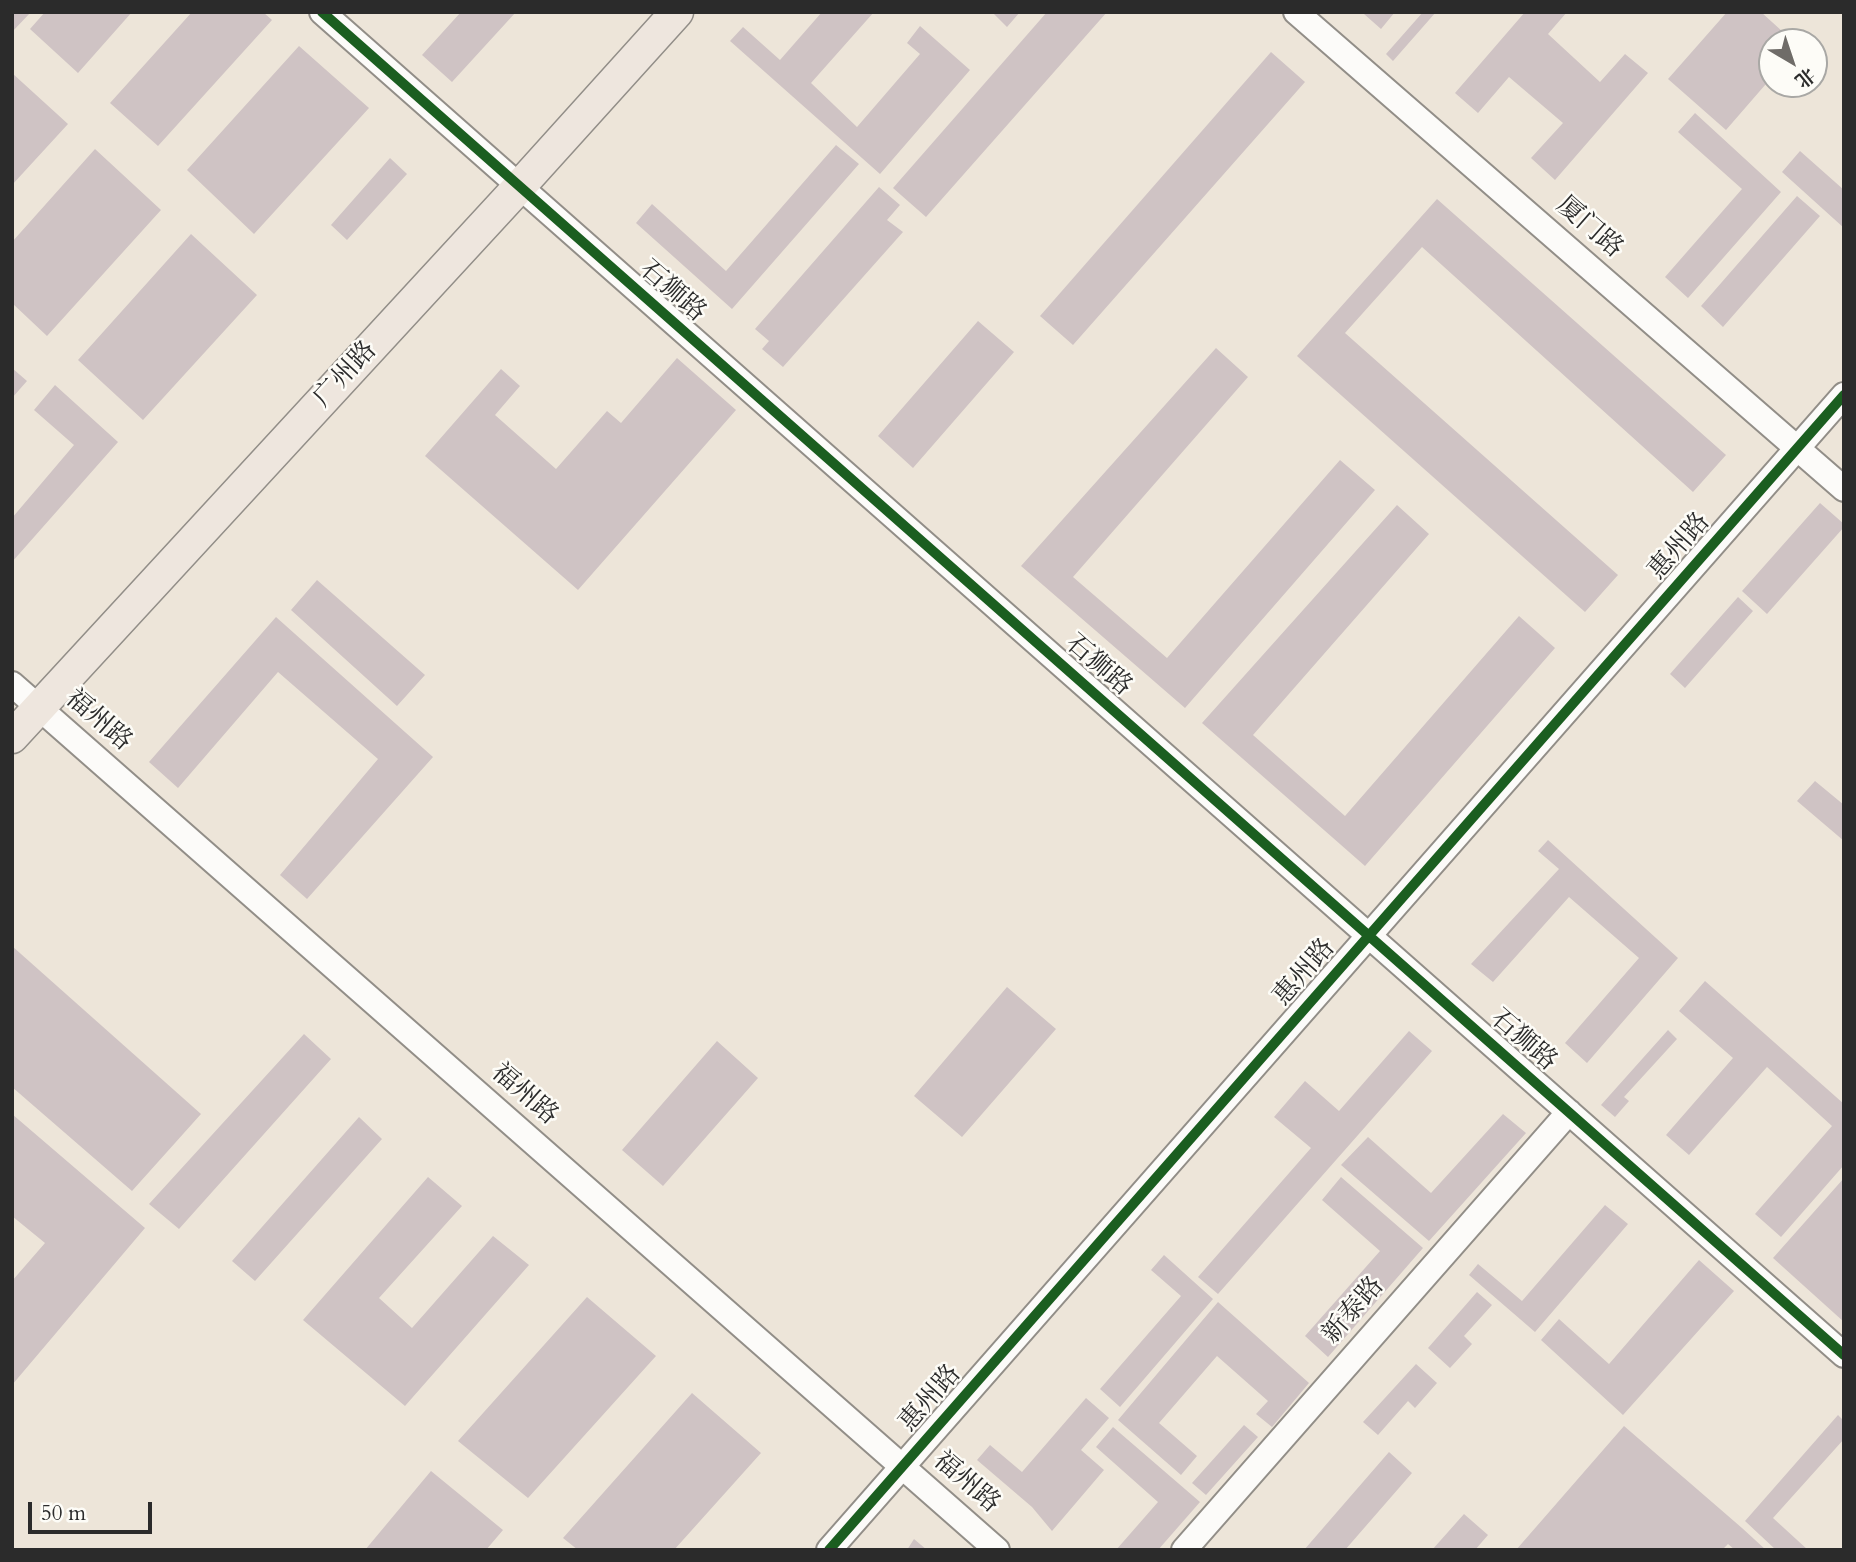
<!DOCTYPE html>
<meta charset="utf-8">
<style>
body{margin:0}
#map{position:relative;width:1856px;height:1562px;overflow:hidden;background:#ede5d9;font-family:Cardo,"Noto Serif SC",serif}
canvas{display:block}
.frame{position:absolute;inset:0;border:14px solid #2b2b2b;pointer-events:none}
.north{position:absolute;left:1758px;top:28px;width:70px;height:70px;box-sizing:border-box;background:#fdfcf7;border:2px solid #a9a8a5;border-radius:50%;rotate:141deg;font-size:19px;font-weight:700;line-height:28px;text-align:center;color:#2b2b2b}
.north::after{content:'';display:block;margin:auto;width:24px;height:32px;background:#6f6c68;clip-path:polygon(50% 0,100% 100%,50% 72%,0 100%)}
.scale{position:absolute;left:28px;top:1502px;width:124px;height:32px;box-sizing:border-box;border:4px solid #2b2b2b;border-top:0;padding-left:9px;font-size:21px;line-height:24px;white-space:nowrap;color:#2b2b2b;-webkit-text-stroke:5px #fdfcf7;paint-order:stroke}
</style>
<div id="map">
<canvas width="1856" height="1562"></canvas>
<div class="frame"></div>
<div class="north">北</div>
<div class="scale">50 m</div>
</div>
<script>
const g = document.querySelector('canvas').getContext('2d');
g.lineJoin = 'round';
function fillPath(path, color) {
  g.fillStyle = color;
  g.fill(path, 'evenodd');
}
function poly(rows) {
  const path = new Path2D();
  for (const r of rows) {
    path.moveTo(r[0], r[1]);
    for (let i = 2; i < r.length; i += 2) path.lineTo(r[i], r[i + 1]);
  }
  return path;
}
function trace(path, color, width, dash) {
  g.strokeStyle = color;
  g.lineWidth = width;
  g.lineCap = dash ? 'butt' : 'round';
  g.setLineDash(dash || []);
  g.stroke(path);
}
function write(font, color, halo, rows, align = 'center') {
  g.font = font + ' Cardo,"Noto Serif SC",serif';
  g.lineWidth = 5;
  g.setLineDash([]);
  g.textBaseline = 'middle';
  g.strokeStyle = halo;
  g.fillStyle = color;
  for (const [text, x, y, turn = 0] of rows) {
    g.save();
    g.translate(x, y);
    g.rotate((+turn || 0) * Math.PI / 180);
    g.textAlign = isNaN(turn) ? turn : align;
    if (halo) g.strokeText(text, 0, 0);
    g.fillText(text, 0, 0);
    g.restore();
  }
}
const building = poly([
 [12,12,31,12,12,32],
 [45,12,132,12,78,73,30,29],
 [192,12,263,12,272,20,158,146,110,103],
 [461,12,516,12,452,82,422,55],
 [822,12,874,12,811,83,857,127,920,54,907,43,920,26,970,70,880,174,730,41,743,27,780,60],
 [992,12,1020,12,1007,27],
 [1047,12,1107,12,926,217,893,188],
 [1366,12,1395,12,1381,29,1364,14],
 [1423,12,1436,12,1393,61,1386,54],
 [1525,12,1567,12,1548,34,1600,82,1625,54,1648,73,1555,180,1531,158,1563,123,1509,77,1478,113,1455,93],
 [1727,12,1761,12,1794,42,1772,42,1772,77,1726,130,1668,79],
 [299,46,369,108,254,234,187,170],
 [1271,52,1305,82,1073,345,1040,316],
 [12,73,68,124,12,185],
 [1695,113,1781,192,1688,298,1665,277,1742,189,1678,132],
 [836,145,859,164,732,309,636,223,652,204,726,271],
 [95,149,161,210,47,336,12,303,12,242],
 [1800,151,1844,190,1844,228,1782,172],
 [390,158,407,174,347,240,331,225],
 [879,187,900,205,887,220,903,232,783,367,762,349,769,341,755,329],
 [1797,196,1820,216,1723,327,1701,306],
 [1437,199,1726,455,1693,492,1422,247,1345,333,1618,575,1585,612,1297,356],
 [191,234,257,295,143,420,78,360],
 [978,321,1014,352,913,468,878,436],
 [1216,348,1248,377,1073,577,1167,658,1340,460,1375,490,1185,708,1021,566],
 [677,358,736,410,578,590,425,456,501,369,520,386,495,415,556,469,607,411,621,423],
 [12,368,27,381,12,398],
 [55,385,118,442,12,562,12,518,74,445,34,410],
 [1820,503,1844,524,1844,527,1767,614,1742,591],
 [1397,505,1429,534,1253,735,1345,816,1519,616,1555,648,1365,866,1202,723],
 [317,580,425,675,397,706,291,610],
 [1738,597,1753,611,1685,688,1670,674],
 [276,617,433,757,307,899,280,875,378,759,278,672,178,788,149,762],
 [1815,781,1844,805,1844,841,1797,801],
 [1548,840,1678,958,1587,1063,1565,1043,1639,958,1569,897,1493,982,1471,964,1559,869,1538,851],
 [12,946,201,1114,132,1191,12,1087],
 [1705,981,1844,1104,1844,1165,1781,1237,1755,1214,1832,1126,1767,1067,1689,1155,1666,1135,1733,1058,1679,1011],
 [1007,987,1056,1029,962,1137,914,1096],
 [1668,1030,1677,1039,1624,1097,1629,1101,1615,1117,1601,1105],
 [1409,1031,1432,1051,1218,1294,1198,1277,1311,1148,1274,1117,1305,1081,1339,1111],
 [304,1034,331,1059,179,1229,149,1204],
 [717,1041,758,1078,663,1186,622,1150],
 [12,1114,145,1228,12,1385,12,1281,45,1243,12,1216],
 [1503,1114,1526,1133,1429,1241,1341,1165,1368,1137,1431,1193],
 [359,1117,382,1139,255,1281,232,1261],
 [428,1177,462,1206,379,1298,412,1328,493,1236,529,1265,405,1406,303,1320],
 [1341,1177,1423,1248,1328,1357,1305,1336,1380,1251,1322,1200],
 [1844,1178,1844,1322,1773,1258],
 [1605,1205,1628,1224,1535,1332,1469,1275,1478,1264,1522,1301],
 [1164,1255,1213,1299,1120,1407,1100,1389,1181,1296,1151,1270],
 [1699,1260,1734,1291,1623,1415,1541,1340,1559,1319,1609,1364],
 [1477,1292,1492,1305,1464,1336,1472,1344,1450,1368,1428,1348],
 [587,1297,656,1356,528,1498,458,1441],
 [1218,1302,1309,1383,1272,1427,1256,1414,1268,1401,1217,1356,1159,1423,1197,1456,1181,1475,1118,1420],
 [1416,1364,1437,1383,1415,1408,1408,1401,1378,1435,1363,1422],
 [692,1393,761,1453,674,1550,578,1550,563,1538],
 [1086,1398,1109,1418,1081,1450,1104,1470,1052,1531,1032,1507,977,1460,990,1445,1022,1472],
 [1838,1415,1844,1421,1844,1439,1773,1518,1808,1550,1776,1550,1745,1521],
 [1244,1425,1258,1437,1206,1495,1192,1483],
 [1624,1426,1742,1528,1766,1550,1735,1550,1728,1544,1722,1550,1516,1550],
 [1113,1427,1200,1502,1158,1550,1116,1550,1158,1502,1096,1447],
 [1389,1452,1412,1473,1345,1550,1304,1550],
 [431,1471,503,1530,486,1550,365,1550],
 [1464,1514,1488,1535,1475,1550,1432,1550],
 [914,1539,927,1550,907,1550]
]);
const minor = poly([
 [322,12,1844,1355],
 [1296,12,1844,489],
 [12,684,997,1550],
 [829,1550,1844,395],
 [1184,1550,1569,1112]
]);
const major = poly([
 [12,737,519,187,677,12]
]);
const cycleway = poly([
 [322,12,1844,1355],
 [829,1550,1844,395]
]);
const streetNames = [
 ["厦门路",1589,228,41],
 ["石狮路",672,292,41],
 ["广州路",346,375,-47],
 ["惠州路",1680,547,-49],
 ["石狮路",1098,666,41],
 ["福州路",98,721,41],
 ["惠州路",1305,973,-49],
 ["石狮路",1523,1041,41],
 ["福州路",524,1095,41],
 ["新泰路",1354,1311,-49],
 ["惠州路",931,1399,-49],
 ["福州路",966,1483,41]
];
fillPath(building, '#cfc3c4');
trace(minor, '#928e88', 28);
trace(major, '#928e88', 35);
trace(minor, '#fcfbf9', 24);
trace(major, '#eee6de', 32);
trace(cycleway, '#1b5e20', 10);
write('26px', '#2b2b2b', '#fdfcf7', streetNames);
</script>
